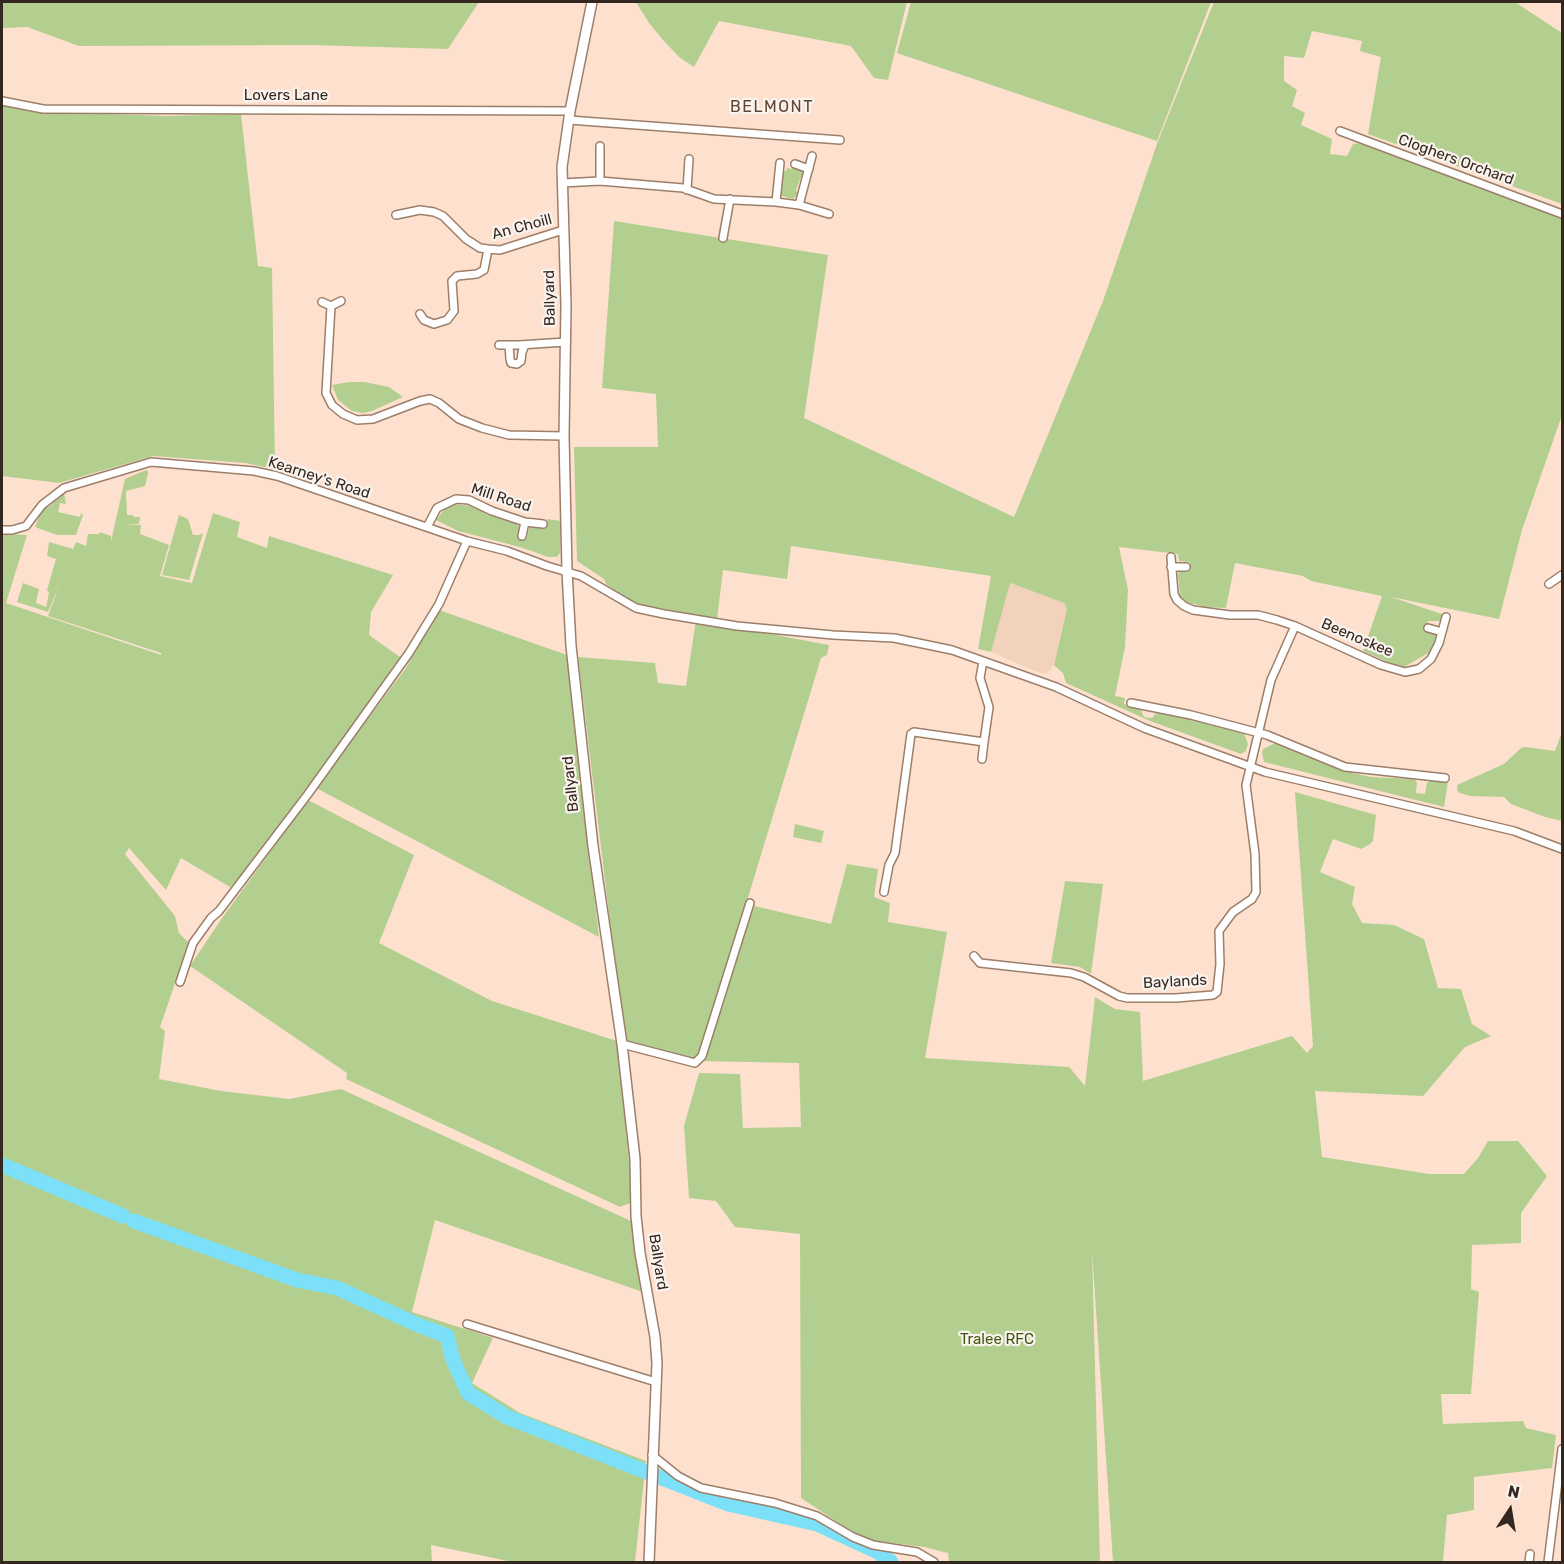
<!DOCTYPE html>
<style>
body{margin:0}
#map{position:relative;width:1564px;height:1564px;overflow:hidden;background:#fde1ce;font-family:Rubik,sans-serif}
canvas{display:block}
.frame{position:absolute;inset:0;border:3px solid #34271f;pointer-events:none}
.north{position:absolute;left:1480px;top:1480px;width:60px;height:60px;-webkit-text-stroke:4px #faf3ee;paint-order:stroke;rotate:12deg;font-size:16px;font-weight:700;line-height:24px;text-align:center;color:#34271f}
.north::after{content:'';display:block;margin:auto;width:21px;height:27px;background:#34271f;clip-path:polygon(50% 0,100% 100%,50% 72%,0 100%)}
</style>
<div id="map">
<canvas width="1564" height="1564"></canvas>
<div class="frame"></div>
<div class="north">N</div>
</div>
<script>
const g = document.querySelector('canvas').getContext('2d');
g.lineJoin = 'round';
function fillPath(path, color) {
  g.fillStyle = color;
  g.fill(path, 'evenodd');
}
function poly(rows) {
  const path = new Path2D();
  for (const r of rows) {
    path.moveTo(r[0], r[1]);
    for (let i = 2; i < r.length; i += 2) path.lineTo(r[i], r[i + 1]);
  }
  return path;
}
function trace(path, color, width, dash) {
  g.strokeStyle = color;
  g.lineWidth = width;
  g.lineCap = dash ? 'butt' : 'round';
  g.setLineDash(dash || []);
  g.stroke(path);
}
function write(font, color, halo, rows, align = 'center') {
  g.font = font + ' Rubik,sans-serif';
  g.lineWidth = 4.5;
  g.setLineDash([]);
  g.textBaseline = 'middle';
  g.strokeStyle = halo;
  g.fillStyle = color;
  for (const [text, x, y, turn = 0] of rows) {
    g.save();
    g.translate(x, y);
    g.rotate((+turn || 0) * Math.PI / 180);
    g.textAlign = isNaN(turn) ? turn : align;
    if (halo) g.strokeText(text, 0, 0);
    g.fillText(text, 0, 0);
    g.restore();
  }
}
const built = poly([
 [1009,583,1064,603,1067,609,1054,665,1047,673,1040,673,991,652]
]);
const green = poly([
 [2,2,479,2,448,49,311,45,79,46,27,27,2,28],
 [636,2,907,2,888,80,874,78,851,46,719,21,694,67,679,57,663,40,649,23],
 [911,2,1211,2,1157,141,897,53],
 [1214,2,1515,2,1562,33,1562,204,1368,134,1381,57,1360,51,1362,41,1312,31,1304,58,1284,56,1284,81,1297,90,1292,106,1305,113,1301,125,1332,139,1330,154,1347,156,1353,144,1362,143,1562,218,1562,415,1522,530,1499,619,1391,597,1442,614,1440,621,1428,621,1425,630,1438,634,1430,652,1404,667,1388,662,1363,651,1382,596,1311,581,1303,576,1235,563,1226,608,1206,607,1186,602,1180,598,1178,574,1180,569,1190,569,1190,562,1179,561,1178,554,1119,547,1128,590,1125,647,1115,696,1125,698,1124,704,1140,708,1144,717,1152,718,1155,714,1162,712,1244,733,1248,744,1246,751,1241,754,1150,721,1066,683,1063,673,1054,665,1067,609,1064,603,1010,583,991,652,978,649,991,576,791,546,787,579,723,570,717,619,637,604,607,585,604,579,577,561,574,447,658,447,656,394,602,388,614,221,828,255,804,418,1014,517,1103,301,1158,141],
 [2,105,39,111,73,113,167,116,241,114,258,266,272,268,275,469,245,463,153,456,59,483,2,476],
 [793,166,801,169,804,174,800,179,796,190,798,194,793,199,782,196,780,189,783,171,786,171,787,168,792,169],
 [349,382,364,382,389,387,403,397,372,411,363,413,352,411,338,400,332,385],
 [146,470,148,471,148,474,145,486,126,491,127,515,133,515,134,517,140,517,139,524,122,525,141,525,140,534,169,545,160,576,192,583,213,513,240,522,237,537,267,548,269,536,393,575,371,612,369,635,400,657,330,757,235,883,230,887,181,858,166,890,129,848,125,854,175,916,179,933,189,943,160,1027,165,1031,159,1079,221,1091,289,1099,341,1089,631,1221,643,1292,435,1220,412,1312,493,1338,472,1383,520,1413,646,1461,635,1562,513,1562,431,1545,432,1562,2,1562,2,534,27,535,6,603,161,655,161,653,48,616,59,586,48,612,17,602,23,583,39,589,36,603,46,607,49,593,47,590,56,559,47,556,49,542,73,549,76,542,86,546,88,534,99,534,100,532,111,536,111,541,125,479],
 [64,493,66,504,60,503,58,512,80,517,81,513,83,515,76,535,57,535,35,527,42,509,49,507],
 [452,504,471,506,489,515,517,524,520,528,520,538,527,538,529,529,532,526,547,526,547,519,561,521,560,553,557,557,548,557,520,547,458,531,436,520,447,506],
 [179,515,188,519,193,535,199,535,203,533,189,580,162,575],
 [439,610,567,655,599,937,316,788,406,668],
 [696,620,829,645,827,655,821,658,746,904,831,924,847,864,878,869,874,897,890,903,888,922,947,932,925,1058,1069,1067,1085,1086,1095,997,1115,1009,1140,1012,1143,1081,1292,1036,1307,1053,1313,1046,1295,792,1376,815,1373,841,1370,844,1361,849,1333,839,1320,872,1355,887,1352,904,1362,923,1394,925,1424,939,1438,988,1461,989,1472,1024,1491,1036,1465,1047,1423,1096,1315,1091,1322,1157,1429,1174,1464,1174,1478,1158,1488,1141,1518,1141,1547,1176,1521,1213,1521,1243,1472,1245,1471,1289,1479,1292,1471,1394,1441,1394,1443,1424,1523,1421,1526,1428,1556,1435,1552,1468,1474,1477,1474,1510,1447,1515,1443,1562,1113,1562,1092,1251,1100,1562,949,1562,948,1553,924,1547,863,1539,801,1498,800,1234,735,1227,716,1201,689,1198,684,1126,699,1073,740,1074,743,1128,801,1127,799,1063,697,1061,625,1046,578,657,655,663,658,683,686,686],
 [1562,732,1562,821,1545,817,1511,804,1504,797,1470,796,1460,793,1457,790,1457,785,1504,764,1521,748,1526,747,1555,751],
 [1273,744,1282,744,1353,773,1371,777,1414,779,1417,782,1416,793,1425,794,1427,783,1430,781,1448,781,1444,807,1264,762,1262,753,1263,749],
 [308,800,414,855,379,943,492,1001,617,1041,633,1202,620,1207,346,1079,347,1073,190,966,220,921],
 [795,824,824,831,821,843,793,837],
 [1065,881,1103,884,1091,974,1080,967,1051,963]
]);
const river = poly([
 [2,1165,123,1216],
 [134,1221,297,1280,337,1288,418,1325,447,1336,453,1360,468,1393,507,1417,728,1504,817,1524,878,1552,891,1562]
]);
const street = poly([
 [2,101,43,109,570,111],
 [569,120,840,140],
 [1340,131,1562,214],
 [795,164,809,169],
 [600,181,600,146],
 [562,183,600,181,683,188,714,199,776,202,799,205,829,214],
 [687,190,689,159],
 [776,202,780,163],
 [799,205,812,156],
 [396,215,420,210,434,212,443,216,466,239,480,248,488,249,500,250,563,230],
 [723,238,730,199],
 [322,302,331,306,341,301],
 [331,306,326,393,332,405,343,414,357,420,373,419,420,401,430,399,439,403,459,419,482,428,509,435,564,436],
 [420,314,424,320,434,324,447,320,454,311,452,281,457,276,477,274,484,270,488,249],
 [499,345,519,345,566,342],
 [509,345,510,359,511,363,517,364,521,361,522,352,525,345],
 [427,527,437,508,456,499,469,500,492,511,525,522,543,524],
 [2,530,12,530,26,526,42,505,64,488,151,462,254,471,277,476,467,541,507,551,547,566,581,576,636,608,664,614,737,626,833,635,894,638,952,650,1056,687,1144,728,1265,772,1514,831,1562,849],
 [522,536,525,522],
 [1171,557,1174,594,1177,600,1184,606,1193,610,1230,615,1258,615,1277,620,1295,626,1381,665,1405,672,1419,669,1431,659,1439,643,1446,617],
 [1171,567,1186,567],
 [1549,584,1562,575],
 [1428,628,1442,632],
 [1131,703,1191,715,1267,735,1345,767,1445,778],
 [982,759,984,742],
 [884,892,889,865,895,853,911,734,914,732,984,742,989,707,980,678,983,661],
 [974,956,980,963,1071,973,1084,977,1119,996,1127,998,1176,998,1213,995,1217,992,1220,964,1219,931,1233,912,1252,899,1256,892,1255,854,1246,785,1271,680,1295,626],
 [180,982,193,943,211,918,219,911,308,794,409,653,439,604,467,541],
 [622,1044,695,1063,702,1056,750,903],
 [467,1324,656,1382],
 [652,1455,678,1476,701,1488,775,1503,817,1516,853,1537,873,1545,917,1552,934,1562],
 [1529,1562,1530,1554],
 [1548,1562,1562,1449]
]);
const secondary = poly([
 [592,2,570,111,562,167,566,305,564,436,567,571,571,646,593,846,622,1044,635,1159,636,1216,640,1253,655,1337,657,1363,649,1562]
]);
const streetNames = [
 ["Lovers Lane",286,96],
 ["Cloghers Orchard",1456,160,20],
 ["An Choill",522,227,-15],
 ["Ballyard",550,298,-91],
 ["Kearney's Road",319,478,18],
 ["Mill Road",501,498,18],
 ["Beenoskee",1357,638,23],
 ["Ballyard",571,784,-96],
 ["Baylands",1175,982,-3],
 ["Ballyard",658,1262,81]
];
const parkNames = [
 ["Tralee RFC",997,1340]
];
const neighbourhoodNames = [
 ["BELMONT",772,107]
];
fillPath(built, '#f2d2bb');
fillPath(green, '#b2cf90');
trace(river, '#7ce0f8', 15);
trace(street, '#9d7e69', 10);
trace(secondary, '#9d7e69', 12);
trace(street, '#fff', 7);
trace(secondary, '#fff', 9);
write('15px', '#34271f', '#faf3ee', streetNames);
write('15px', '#3e590e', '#faf3ee', parkNames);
g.letterSpacing = '1.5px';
write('16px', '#614531', '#faf3ee', neighbourhoodNames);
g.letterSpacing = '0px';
</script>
